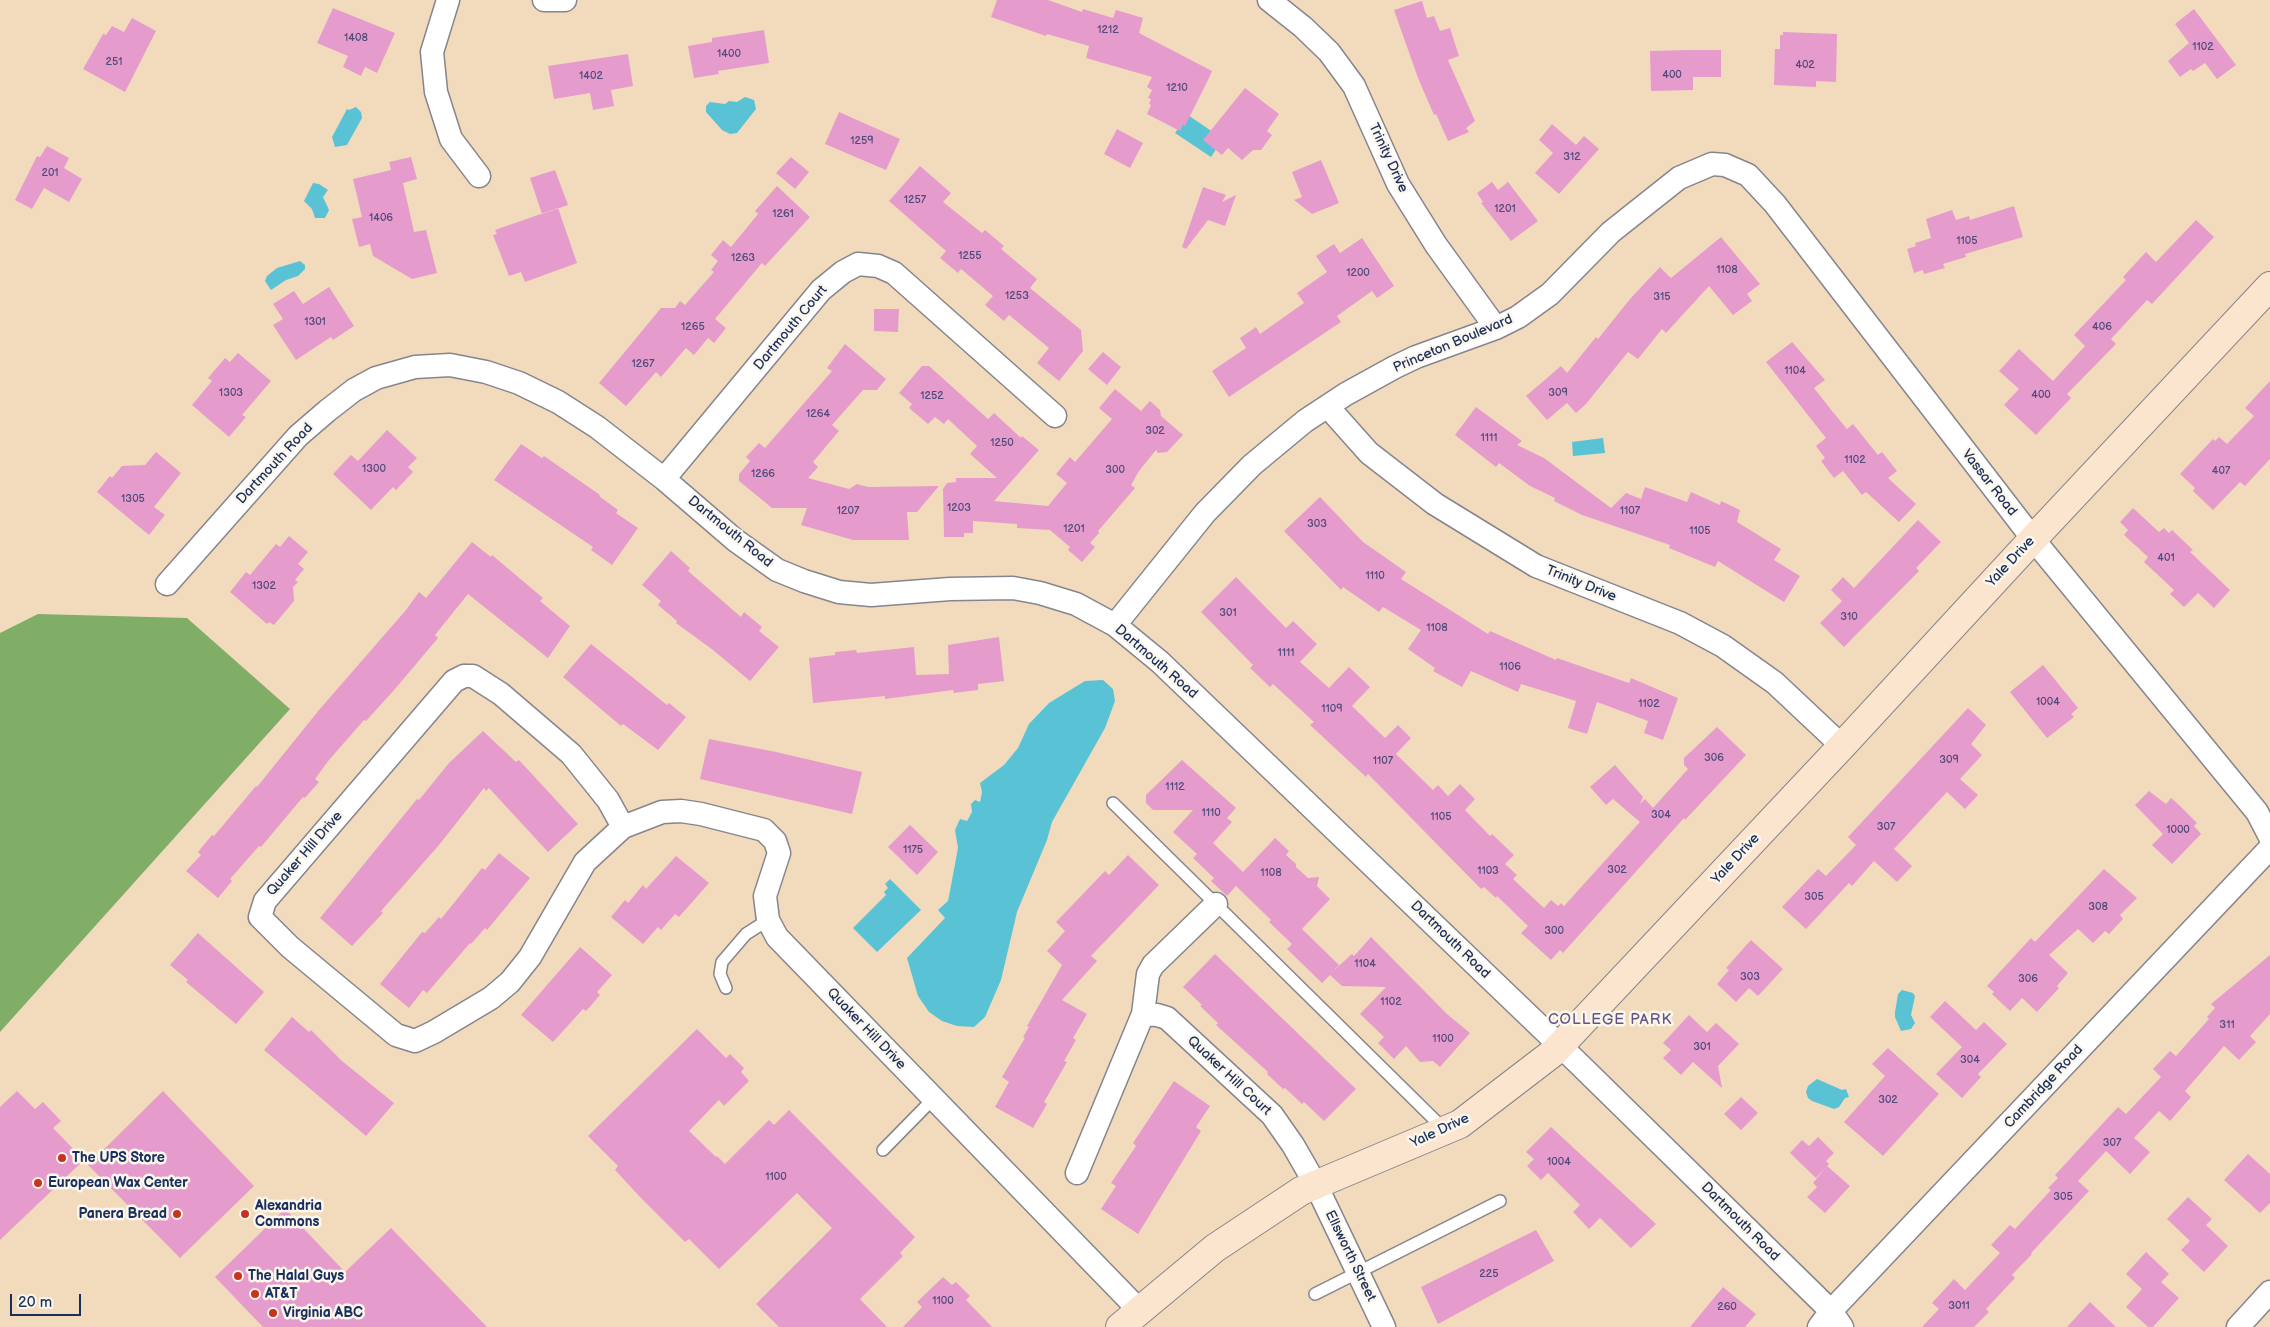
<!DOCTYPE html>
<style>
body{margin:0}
#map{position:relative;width:2270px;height:1327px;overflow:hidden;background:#f2dbbc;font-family:"Balsamiq Sans",sans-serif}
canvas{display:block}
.scale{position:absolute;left:10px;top:1294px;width:71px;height:22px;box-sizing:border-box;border:2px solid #1b2f5e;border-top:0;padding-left:6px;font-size:15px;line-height:18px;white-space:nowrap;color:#1b2f5e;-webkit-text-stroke:4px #fbf7ec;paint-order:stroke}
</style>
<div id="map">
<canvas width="2270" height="1327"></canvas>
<div class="scale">20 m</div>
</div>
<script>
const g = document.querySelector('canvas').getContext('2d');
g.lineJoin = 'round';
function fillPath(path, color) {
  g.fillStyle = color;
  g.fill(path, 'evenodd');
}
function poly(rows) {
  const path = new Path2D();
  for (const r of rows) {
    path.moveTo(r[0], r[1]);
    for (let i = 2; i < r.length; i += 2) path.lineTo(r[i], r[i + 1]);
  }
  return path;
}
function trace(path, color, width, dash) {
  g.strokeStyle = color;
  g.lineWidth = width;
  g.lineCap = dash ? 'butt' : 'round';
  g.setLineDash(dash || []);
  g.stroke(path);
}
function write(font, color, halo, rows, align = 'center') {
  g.font = font + ' "Balsamiq Sans",sans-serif';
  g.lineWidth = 5;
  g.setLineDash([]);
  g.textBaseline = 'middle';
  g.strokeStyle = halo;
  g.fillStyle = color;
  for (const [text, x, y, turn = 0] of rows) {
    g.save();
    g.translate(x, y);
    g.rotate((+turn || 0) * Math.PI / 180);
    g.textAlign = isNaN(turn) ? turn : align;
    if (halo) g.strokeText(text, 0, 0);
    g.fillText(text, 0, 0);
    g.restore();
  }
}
const forest = poly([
 [38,614,187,618,290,709,0,1032,0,633]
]);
const water = poly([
 [745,97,754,100,756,109,737,133,730,134,722,130,706,112,706,106,710,102,725,104,729,101,737,102],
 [356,107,361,112,362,118,347,145,335,147,332,137,347,109,349,110],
 [1188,115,1223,139,1211,157,1175,133],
 [313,183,319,184,328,190,323,197,329,210,325,218,315,218,312,209,304,201],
 [300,261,305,265,305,269,298,276,286,280,271,290,265,281,267,276,277,268],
 [1603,438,1605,453,1573,456,1572,442],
 [1103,680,1113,689,1115,701,1105,728,1052,822,1047,840,1017,912,1001,980,985,1017,974,1027,957,1026,942,1021,929,1012,918,996,907,958,945,918,938,910,948,901,950,891,958,848,955,830,960,819,967,821,972,812,971,804,975,800,980,802,982,792,980,783,1004,765,1018,748,1029,724,1049,703,1085,681],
 [890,879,921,910,877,952,853,928,886,895,884,892,888,888,885,884],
 [1902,990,1913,993,1915,996,1911,1015,1915,1023,1911,1029,1901,1031,1895,1017,1895,1012,1898,994],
 [1817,1079,1842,1090,1846,1089,1849,1097,1845,1098,1839,1107,1834,1109,1812,1101,1808,1098,1806,1092,1808,1086]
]);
const building = poly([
 [997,0,1048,0,1082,12,1083,9,1113,18,1116,10,1143,18,1139,33,1212,71,1209,78,1185,126,1183,124,1180,131,1147,114,1151,105,1149,104,1151,99,1148,98,1152,90,1147,87,1152,77,1086,58,1089,46,1047,34,1046,36,991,17],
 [1422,1,1427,18,1434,16,1440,31,1450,28,1459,56,1448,60,1475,121,1466,128,1469,132,1448,141,1436,114,1434,115,1418,78,1394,10],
 [333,8,395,33,377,73,365,67,361,76,343,67,348,56,317,43],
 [2194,9,2236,65,2217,79,2205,63,2193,71,2191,69,2180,77,2168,61,2189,43,2175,24],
 [132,18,156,31,125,92,83,69,103,34,106,35,112,26,124,32],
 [764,30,769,63,718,71,719,74,694,78,688,46,712,42,712,38],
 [1783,32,1837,34,1836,82,1816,81,1816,87,1774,85,1775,49,1780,49,1780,35,1783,35],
 [1687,50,1721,50,1721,77,1693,77,1693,90,1651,91,1650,51],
 [628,54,633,86,611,90,614,106,593,110,590,93,554,99,548,66],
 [1245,88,1279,114,1267,131,1272,135,1261,150,1253,150,1242,160,1228,148,1222,155,1203,140],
 [839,112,900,139,886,170,825,144],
 [1552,124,1576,145,1584,136,1599,149,1559,194,1535,173,1553,153,1539,140],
 [1117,129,1143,143,1130,168,1104,154],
 [47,146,69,158,64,168,82,179,69,202,44,188,32,209,15,200,37,156,40,157],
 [411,157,417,179,403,183,414,232,426,230,437,273,412,279,373,256,370,244,359,247,352,219,362,217,353,179,391,170,389,162],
 [791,157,809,172,795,189,776,173],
 [1321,160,1339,203,1312,214,1294,200,1302,197,1292,172],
 [920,166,951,193,943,202,982,233,985,230,1004,246,1001,249,1037,279,1030,288,1081,330,1083,351,1059,381,1037,363,1049,348,1009,315,1004,321,985,305,993,296,961,269,958,273,940,258,946,251,889,201],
 [555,170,568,205,542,214,530,178],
 [1492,182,1498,190,1508,182,1538,221,1511,241,1481,203,1483,202,1477,193],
 [777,186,810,217,765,266,762,263,715,319,726,328,714,343,708,338,694,355,686,348,661,377,656,372,626,406,599,383,661,308,675,308,680,301,685,305,714,272,711,270,718,261,711,255,723,240,731,247,758,214,755,211],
 [1203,187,1226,195,1222,202,1236,195,1225,226,1208,220,1186,249,1182,247],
 [2014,206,2023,237,1965,254,1966,257,1943,264,1945,268,1924,274,1923,270,1914,273,1907,249,1916,246,1915,243,1931,238,1926,219,1952,210,1956,220,1969,216,1970,220],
 [558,208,577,263,525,282,521,272,509,276,493,235,497,234,495,230],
 [2196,220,2214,237,2152,304,2147,300,2111,339,2116,344,2067,394,2071,398,2036,435,2004,405,2019,389,1999,371,2019,349,2053,381,2085,346,2074,335,2126,280,2123,277,2146,252,2156,262],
 [1721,237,1760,284,1747,294,1752,301,1733,315,1709,286,1666,333,1662,329,1638,359,1628,352,1586,404,1576,413,1567,403,1547,420,1526,396,1561,366,1567,373,1596,337,1598,339,1630,299,1660,267,1671,278],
 [1362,238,1394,286,1377,298,1372,291,1337,316,1341,322,1229,397,1212,371,1246,348,1240,338,1256,327,1260,334,1304,303,1297,293,1327,272,1316,256,1334,244,1340,253],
 [329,287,354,326,333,340,331,337,296,360,273,325,283,319,273,304,294,291,303,304],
 [874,309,899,309,898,332,874,331],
 [1792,342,1825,380,1814,388,1832,411,1847,429,1853,424,1878,455,1882,452,1897,471,1888,478,1916,504,1899,522,1866,492,1862,495,1843,471,1834,478,1821,461,1825,458,1816,446,1826,438,1766,362],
 [845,344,886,379,877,390,863,390,832,425,839,431,813,462,818,467,808,478,849,489,857,484,868,487,939,486,917,512,907,512,909,540,853,540,801,525,807,508,772,508,739,481,739,474,750,461,746,457,759,443,765,448,832,371,827,368],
 [1103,352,1121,367,1107,385,1088,369],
 [238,353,271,381,242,415,246,417,229,437,192,405,212,381,208,378,225,358,230,362],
 [922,366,929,366,988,419,994,413,1021,438,1022,436,1039,450,994,501,1048,506,1067,483,1056,474,1070,457,1075,462,1112,419,1099,408,1115,389,1141,411,1150,401,1160,410,1161,416,1183,435,1167,452,1158,453,1156,450,1139,471,1131,485,1135,488,1098,531,1099,533,1090,543,1095,547,1082,562,1068,550,1070,547,1050,530,1017,528,1017,524,973,521,973,533,964,533,964,537,944,537,943,489,947,483,956,482,956,478,997,478,970,454,977,446,948,419,944,424,935,417,928,424,909,408,912,404,899,393],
 [2270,381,2270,459,2245,486,2240,482,2213,510,2193,491,2195,488,2180,474,2213,439,2215,441,2219,437,2227,444,2254,416,2245,408],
 [1476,407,1522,441,1517,445,1544,458,1611,508,1626,493,1641,499,1645,487,1687,502,1691,492,1720,505,1721,501,1740,510,1737,522,1781,549,1774,560,1800,576,1784,602,1718,561,1715,567,1669,548,1670,545,1582,515,1554,501,1555,498,1530,486,1499,463,1496,467,1455,435],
 [387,430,417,458,408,467,413,472,396,490,393,487,371,510,333,474,351,455,358,461],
 [521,444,542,458,544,456,600,495,599,496,618,510,616,513,638,528,612,565,591,550,593,547,494,480],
 [156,452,181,473,154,507,165,515,149,535,97,492,110,476,112,478,122,466,145,465],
 [1320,497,1363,542,1406,572,1401,579,1488,634,1490,631,1556,660,1557,658,1629,683,1631,678,1678,698,1663,740,1644,733,1648,721,1597,702,1587,734,1568,728,1576,701,1521,684,1518,692,1471,671,1462,687,1433,671,1435,668,1408,649,1421,630,1383,607,1379,612,1343,587,1341,590,1284,531],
 [2133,508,2159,532,2164,528,2169,533,2172,530,2193,550,2190,552,2230,590,2214,608,2198,593,2184,607,2170,594,2174,590,2144,562,2148,557,2124,535,2128,530,2120,522],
 [1918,520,1941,542,1916,568,1919,571,1844,647,1820,623,1842,601,1831,590,1843,577,1854,588],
 [289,536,308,552,298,564,304,569,295,580,298,582,293,587,294,601,274,625,269,622,267,624,230,592,246,572,250,575,276,544,280,547],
 [472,542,491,557,492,555,543,598,540,601,570,626,548,658,468,594,435,635,438,638,395,689,366,721,364,720,329,760,315,779,319,782,305,798,303,797,261,847,259,846,230,879,232,881,218,898,186,871,201,855,198,852,212,835,214,836,256,786,257,787,319,710,406,610,419,592,426,598],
 [671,551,690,568,688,571,741,617,744,612,762,627,759,631,779,647,750,681,713,650,676,623,677,621,658,605,661,601,642,585],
 [1236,577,1286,628,1293,621,1317,644,1300,662,1329,688,1349,667,1370,687,1352,706,1385,738,1398,725,1411,738,1396,754,1433,790,1438,785,1448,796,1460,784,1475,799,1465,810,1490,836,1492,834,1514,855,1505,864,1517,875,1513,879,1544,908,1551,900,1558,906,1561,903,1564,906,1640,822,1613,799,1606,805,1590,787,1615,765,1643,797,1640,804,1645,799,1653,808,1688,769,1684,765,1684,758,1717,727,1746,755,1685,820,1684,818,1563,953,1560,950,1551,960,1521,933,1528,926,1497,896,1496,898,1484,887,1481,889,1368,774,1366,777,1310,725,1314,722,1273,684,1270,687,1250,668,1253,665,1201,612],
 [999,637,1004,681,978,684,978,690,954,693,953,690,885,699,885,696,813,703,809,658,835,655,835,652,856,650,857,653,914,647,916,675,949,674,948,645],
 [591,644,667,705,669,703,686,717,658,750,623,724,621,726,563,677],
 [2043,665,2078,708,2071,714,2074,717,2047,738,2010,692],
 [1968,708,1986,725,1971,744,1982,755,1960,779,1978,795,1965,809,1947,792,1894,849,1912,866,1897,882,1874,861,1852,886,1849,883,1806,929,1782,907,1818,869,1826,876,1856,845,1848,837],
 [483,731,516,762,519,760,578,824,548,852,489,788,486,791,484,788,439,845,381,911,383,913,352,946,320,918,417,799,419,800,449,763],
 [709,739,776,752,862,772,852,814,700,779],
 [1182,760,1236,808,1227,818,1232,822,1213,843,1243,872,1275,838,1289,851,1286,855,1296,864,1296,867,1308,878,1319,877,1317,886,1330,899,1302,929,1339,965,1331,973,1352,954,1354,956,1371,937,1447,1014,1470,1033,1440,1067,1433,1061,1420,1062,1406,1046,1394,1059,1378,1043,1384,1037,1360,1014,1386,987,1342,986,1330,975,1322,983,1287,949,1292,944,1269,922,1271,920,1236,886,1227,896,1211,881,1214,878,1193,858,1197,854,1173,832,1193,810,1153,810,1146,803,1146,795],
 [2149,791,2166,804,2171,798,2179,805,2197,823,2194,826,2201,834,2172,864,2152,845,2163,834,2135,805],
 [910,825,938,852,917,875,888,847],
 [499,853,530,878,487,930,485,928,471,944,470,943,427,993,423,990,409,1008,380,984,422,932,425,933,439,917,441,919,482,868,485,870],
 [1128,855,1159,885,1091,956,1097,961,1062,1000,1087,1014,1073,1038,1076,1040,1064,1061,1067,1062,1044,1102,1047,1104,1033,1128,995,1107,1009,1082,1002,1077,1025,1038,1023,1037,1029,1027,1027,1026,1062,965,1047,951,1065,931,1056,922,1105,871,1109,875],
 [676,856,709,883,679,917,675,914,661,930,658,927,643,944,611,917,625,900,628,903,643,885,646,889],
 [2104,869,2137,898,2120,915,2123,919,2109,934,2105,931,2093,943,2078,929,2049,955,2068,973,2057,986,2059,988,2037,1012,2022,998,2010,1011,1992,994,1994,992,1987,986,2031,938,2035,942],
 [198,933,264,992,236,1024,186,982,188,980,170,965],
 [1751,940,1783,969,1758,996,1749,988,1736,1002,1717,984,1729,970,1726,968],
 [580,947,612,975,597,992,600,995,586,1011,583,1009,553,1042,521,1015],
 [1215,954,1356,1089,1324,1121,1304,1102,1302,1104,1285,1088,1283,1089,1267,1074,1268,1072,1216,1025,1218,1023,1200,1006,1202,1005,1183,987],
 [2270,955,2270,1014,2250,1036,2256,1042,2239,1060,2224,1046,2185,1091,2191,1097,2170,1121,2159,1111,2134,1138,2150,1152,2130,1174,2106,1151,2078,1181,2089,1191,2031,1253,2032,1254,2012,1275,2015,1278,1986,1309,1989,1312,1974,1327,1922,1327,1939,1309,1932,1303,1954,1279,1965,1290,2000,1253,1991,1245,2010,1225,2015,1229,2051,1190,2048,1188,2058,1178,2055,1175,2118,1107,2126,1114,2161,1077,2153,1069,2170,1051,2176,1056,2209,1019,2207,1017,2215,1008,2211,1004],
 [1945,1001,1976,1030,1984,1022,2007,1044,1978,1074,1981,1077,1962,1098,1936,1074,1962,1047,1930,1017],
 [1689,1015,1707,1032,1716,1023,1739,1044,1718,1066,1722,1088,1693,1062,1681,1075,1663,1058,1671,1050,1663,1043],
 [292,1017,309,1032,311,1030,342,1061,394,1103,366,1136,264,1050],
 [697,1029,726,1058,730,1054,744,1068,741,1072,749,1081,724,1106,719,1100,689,1131,716,1157,717,1156,725,1164,769,1120,774,1125,789,1110,915,1237,900,1253,903,1256,860,1299,887,1327,779,1327,756,1304,832,1228,797,1193,719,1269,689,1239,685,1242,642,1199,615,1170,618,1166,588,1136],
 [1888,1048,1939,1094,1883,1156,1844,1122,1885,1076,1872,1064],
 [1174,1081,1210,1106,1196,1127,1201,1131,1138,1234,1101,1209,1116,1186,1111,1183,1136,1146,1133,1143],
 [17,1091,35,1109,43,1102,61,1121,53,1128,84,1160,0,1240,0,1107],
 [163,1091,254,1186,180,1258,88,1165],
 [1741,1097,1758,1113,1741,1130,1724,1114],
 [1551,1127,1656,1224,1631,1248,1600,1218,1589,1229,1573,1212,1580,1205,1548,1173,1541,1180,1527,1166,1534,1159,1526,1152],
 [1818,1137,1834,1153,1826,1161,1829,1164,1816,1178,1790,1153,1802,1140,1809,1146],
 [2248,1154,2270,1174,2270,1203,2260,1213,2224,1180],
 [1827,1166,1850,1186,1825,1213,1807,1197,1817,1187,1813,1183],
 [2188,1197,2212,1219,2206,1225,2228,1246,2204,1272,2181,1250,2190,1241,2167,1219],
 [285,1209,345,1272,391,1228,487,1327,263,1327,215,1277],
 [1536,1230,1554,1261,1438,1324,1421,1287],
 [2146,1252,2169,1274,2161,1282,2179,1298,2153,1327,2148,1327,2126,1307,2142,1289,2126,1274],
 [943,1277,952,1285,956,1282,970,1296,966,1300,992,1327,903,1327,922,1307,917,1302],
 [1723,1287,1756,1314,1745,1327,1690,1327],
 [2090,1302,2116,1327,2067,1327]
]);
const lane = poly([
 [1113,803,1445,1130],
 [726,988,720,974,722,962,746,934,768,920],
 [883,1150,934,1098],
 [1315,1294,1500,1201]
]);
const street = poly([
 [448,0,432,52,436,92,451,139,479,176],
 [544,0,565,0],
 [1269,0,1303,27,1329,52,1354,86,1398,184,1436,245,1496,328],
 [1328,407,1369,453,1435,504,1536,566,1680,623,1723,646,1775,683,1842,746],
 [664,479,821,290,843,272,858,264,878,266,894,273,1055,416],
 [167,584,298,436,327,411,354,390,376,378,415,367,450,365,486,372,519,383,558,402,597,427,664,479,735,540,777,570,804,581,839,592,871,595,950,589,1013,588,1040,593,1076,604,1115,625,1160,662,1576,1061,1831,1311,1842,1327],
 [1115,625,1205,513,1252,465,1305,421,1346,394,1395,367,1416,357,1496,328,1518,317,1550,294,1611,232,1679,178,1712,164,1725,165,1748,175,1775,204,2033,539,2257,812,2270,837],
 [464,676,473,676,501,694,571,754,608,800,623,827,585,862,530,957,510,982,491,998,434,1032,415,1041,396,1035,290,947,260,917,265,901,454,681,464,676],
 [623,827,662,812,681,811,701,814,764,830,775,841,779,853,765,896,768,920,777,937,1139,1310],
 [1143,1014,1157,1015,1167,1018,1272,1115,1293,1145,1316,1185,1384,1327],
 [1077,1173,1143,1014,1148,974,1153,965,1216,904],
 [1819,1327,1831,1311,2270,848],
 [2238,1327,2270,1292]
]);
const secondary = poly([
 [1120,1327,1215,1248,1301,1191,1460,1124,1554,1052,1842,746,2033,539,2270,286]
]);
const markers = [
 [62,1158,5,"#c8321e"],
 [38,1183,5,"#c8321e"],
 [177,1214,5,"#c8321e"],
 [245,1214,5,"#c8321e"],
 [238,1276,5,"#c8321e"],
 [255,1294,5,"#c8321e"],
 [273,1313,5,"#c8321e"]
];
const numberNames = [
 ["1212",1108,30],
 ["1408",356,38],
 ["1102",2203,47],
 ["1400",729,54],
 ["251",114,62],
 ["402",1805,65],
 ["400",1672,75],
 ["1402",591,76],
 ["1210",1177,88],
 ["1259",862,141],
 ["312",1572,157],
 ["201",50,173],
 ["1257",915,200],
 ["1201",1505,209],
 ["1261",783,214],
 ["1406",381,218],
 ["1105",1967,241],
 ["1255",970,256],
 ["1263",743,258],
 ["1108",1727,270],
 ["1200",1358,273],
 ["1253",1017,296],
 ["315",1662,297],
 ["1301",315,322],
 ["1265",693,327],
 ["406",2102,327],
 ["1267",643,364],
 ["1104",1795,371],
 ["1303",231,393],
 ["309",1558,393],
 ["400",2041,395],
 ["1252",932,396],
 ["1264",818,414],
 ["302",1155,431],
 ["1111",1489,438],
 ["1250",1002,443],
 ["1102",1855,460],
 ["1300",374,469],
 ["300",1115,470],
 ["407",2221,471],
 ["1266",763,474],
 ["1305",133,499],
 ["1203",959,508],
 ["1207",848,511],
 ["1107",1630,511],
 ["303",1317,524],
 ["1201",1074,529],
 ["1105",1700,531],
 ["401",2166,558],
 ["1110",1375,576],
 ["1302",264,586],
 ["301",1228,613],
 ["310",1849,617],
 ["1108",1437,628],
 ["1111",1286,653],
 ["1106",1510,667],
 ["1004",2048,702],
 ["1102",1649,704],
 ["1109",1332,709],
 ["306",1714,758],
 ["309",1949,760],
 ["1107",1383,761],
 ["1112",1175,787],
 ["1110",1211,813],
 ["304",1661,815],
 ["1105",1441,817],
 ["307",1886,827],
 ["1000",2178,830],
 ["1175",913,850],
 ["302",1617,870],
 ["1103",1488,871],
 ["1108",1271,873],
 ["305",1814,897],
 ["308",2098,907],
 ["300",1554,931],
 ["1104",1365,964],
 ["303",1750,977],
 ["306",2028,979],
 ["1102",1391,1002],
 ["311",2227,1025],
 ["1100",1443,1039],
 ["301",1702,1047],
 ["304",1970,1060],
 ["302",1888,1100],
 ["307",2112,1143],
 ["1004",1559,1162],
 ["1100",776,1177],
 ["305",2063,1197],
 ["225",1489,1274],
 ["1100",943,1301],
 ["3011",1959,1306],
 ["260",1727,1307]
];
const streetNames = [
 ["Trinity Drive",1388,158,65],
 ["Dartmouth Court",791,328,-50],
 ["Princeton Boulevard",1453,344,-23],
 ["Dartmouth Road",275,464,-47],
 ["Vassar Road",1989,483,52],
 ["Dartmouth Road",730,532,39],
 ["Yale Drive",2011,562,-47],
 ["Trinity Drive",1581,584,22],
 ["Dartmouth Road",1156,662,41],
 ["Quaker Hill Drive",305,854,-49],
 ["Yale Drive",1736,859,-47],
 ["Dartmouth Road",1450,940,44],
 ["Quaker Hill Drive",866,1029,46],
 ["Quaker Hill Court",1229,1076,43],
 ["Cambridge Road",2044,1087,-47],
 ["Yale Drive",1440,1131,-25],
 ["Dartmouth Road",1740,1222,45],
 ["Ellsworth Street",1350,1256,64]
];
const poiNames = [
 ["The UPS Store",72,1158],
 ["European Wax Center",48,1183],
 ["Alexandria",255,1206],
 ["Commons",255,1222],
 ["Panera Bread",167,1214,"right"],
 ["The Halal Guys",248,1276],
 ["AT&T",265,1294],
 ["Virginia ABC",283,1313]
];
const neighbourhoodNames = [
 ["COLLEGE PARK",1610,1020]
];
fillPath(forest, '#80ae67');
fillPath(water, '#59c2d5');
fillPath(building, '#e69bcd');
trace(lane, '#86858d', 14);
trace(street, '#86858d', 25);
trace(secondary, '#86858d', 30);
trace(lane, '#fff', 11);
trace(street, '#fff', 22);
trace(secondary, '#fce5cf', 28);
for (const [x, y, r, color] of markers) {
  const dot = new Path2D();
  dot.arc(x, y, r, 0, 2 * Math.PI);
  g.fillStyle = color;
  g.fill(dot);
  trace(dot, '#fbf7ec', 2);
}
write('11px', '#4e4a7a', null, numberNames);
write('14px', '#1b2f5e', '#fbf7ec', streetNames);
write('bold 14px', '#1b2f5e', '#fbf7ec', poiNames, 'left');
g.letterSpacing = '1px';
write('15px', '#625585', '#fbf7ec', neighbourhoodNames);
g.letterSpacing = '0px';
</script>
